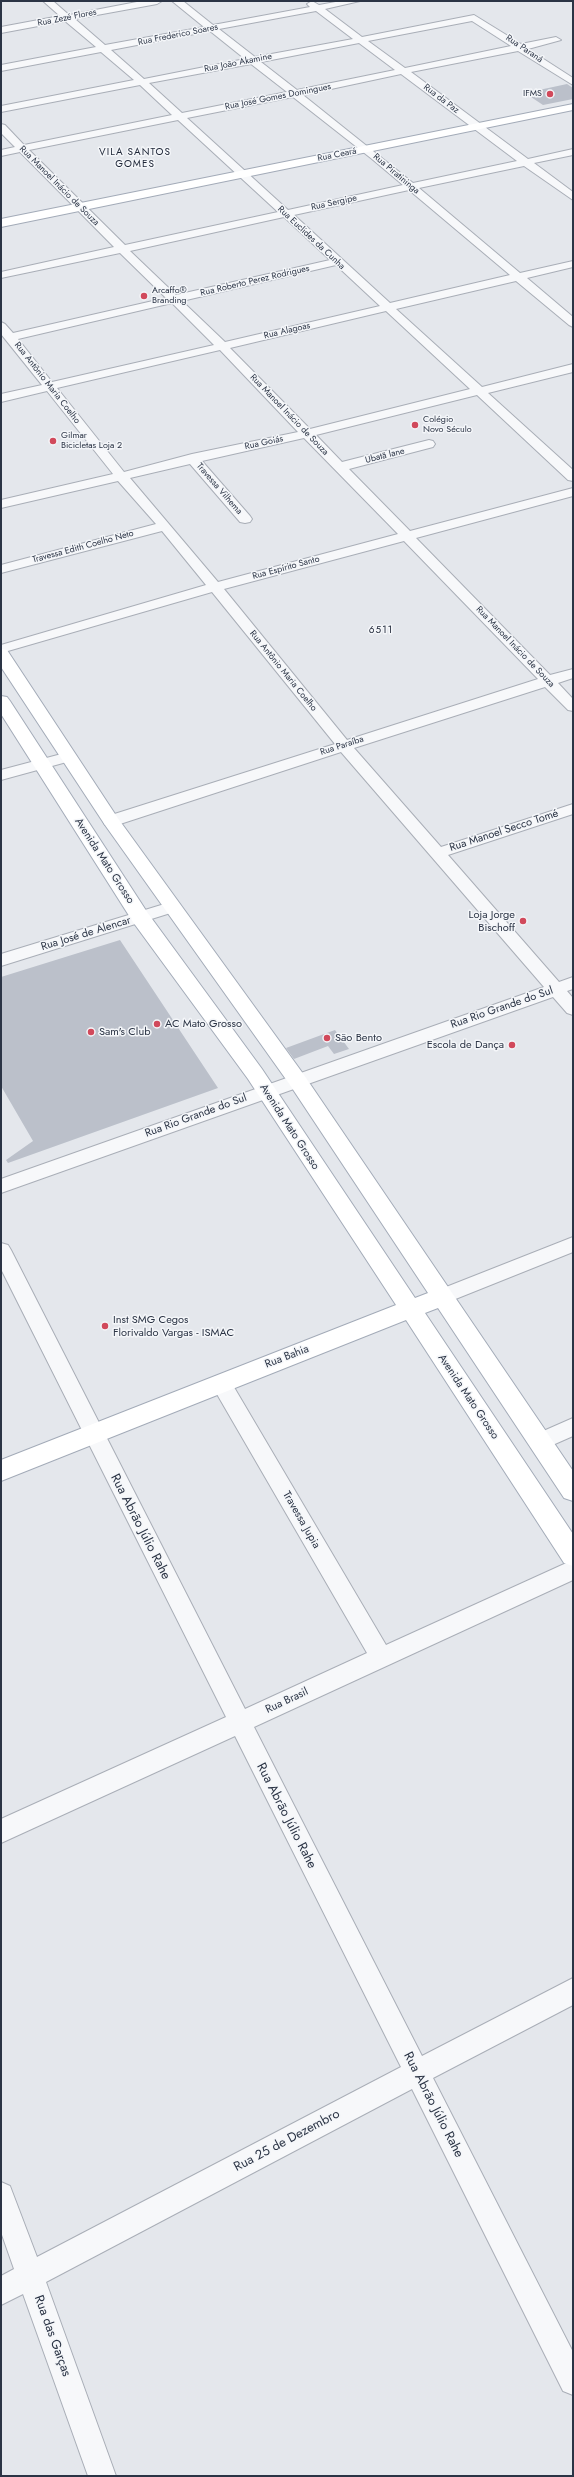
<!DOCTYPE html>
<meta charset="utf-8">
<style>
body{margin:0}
#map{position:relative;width:574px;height:2477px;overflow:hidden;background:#e4e7ec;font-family:Jost,sans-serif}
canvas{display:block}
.frame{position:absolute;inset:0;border:2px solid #2b3445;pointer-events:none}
</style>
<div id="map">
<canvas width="574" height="2477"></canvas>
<div class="frame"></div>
</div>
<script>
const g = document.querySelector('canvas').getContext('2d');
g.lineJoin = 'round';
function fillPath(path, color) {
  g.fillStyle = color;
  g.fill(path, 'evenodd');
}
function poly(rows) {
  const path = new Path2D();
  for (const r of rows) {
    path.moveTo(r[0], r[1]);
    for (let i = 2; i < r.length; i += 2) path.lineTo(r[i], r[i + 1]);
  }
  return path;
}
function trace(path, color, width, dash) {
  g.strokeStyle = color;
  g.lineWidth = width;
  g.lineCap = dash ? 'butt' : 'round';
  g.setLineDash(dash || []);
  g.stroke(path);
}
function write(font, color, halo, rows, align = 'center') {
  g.font = font + ' Jost,sans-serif';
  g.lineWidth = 3;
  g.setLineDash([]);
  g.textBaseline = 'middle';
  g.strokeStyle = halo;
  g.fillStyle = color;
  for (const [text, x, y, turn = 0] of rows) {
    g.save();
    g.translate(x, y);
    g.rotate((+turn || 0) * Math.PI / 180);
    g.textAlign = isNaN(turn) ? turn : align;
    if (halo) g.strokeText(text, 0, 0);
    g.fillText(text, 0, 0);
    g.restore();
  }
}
const building = poly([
 [567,84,573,88,573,99,543,105,525,93],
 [120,940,218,1088,8,1163,6,1160,33,1141,1,1086,1,977],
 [335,1030,349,1049,334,1054,328,1046,294,1059,286,1048]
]);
const minor = poly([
 [43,1,53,1,69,15,142,1,162,1,157,4,75,19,105,45,204,27,172,1,183,1,213,25,310,7,307,4,312,1,319,5,341,1,360,1,325,9,362,37,474,15,521,44,556,37,561,40,528,49,573,78,573,85,518,51,411,72,528,159,573,149,573,155,534,163,573,192,573,200,524,166,419,188,520,273,573,261,573,267,527,278,573,317,573,327,569,325,516,281,396,309,482,387,573,364,573,372,488,393,573,470,573,481,568,480,477,395,316,435,342,462,429,440,433,441,435,444,433,447,349,469,410,531,573,488,573,496,416,538,550,675,573,669,573,678,558,683,573,699,573,711,568,710,545,687,354,748,441,847,573,804,573,814,448,855,559,982,573,977,573,989,567,991,573,998,573,1015,567,1013,553,997,1,1193,1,1179,544,987,341,752,117,825,105,825,103,821,105,817,335,744,212,592,1,653,1,645,206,585,162,531,1,573,1,565,156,524,118,481,1,508,1,500,113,474,47,391,1,402,1,394,42,385,1,334,1,322,5,324,13,333,166,298,120,253,1,278,1,272,114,247,20,152,1,156,1,150,15,147,1,133,1,124,5,125,24,145,172,115,140,85,1,112,1,106,134,80,101,52,1,71,1,65,96,47,65,21,1,33,1,27,60,16,43,1],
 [316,11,353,39,255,57,219,29,316,11],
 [472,21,511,46,405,68,368,41,472,21],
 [210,31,245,59,144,79,111,50,210,31],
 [359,43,395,70,297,90,261,62,359,43],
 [251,64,287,92,182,113,149,83,251,64],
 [401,74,517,161,413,183,303,95,401,74],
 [293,97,372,159,403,185,288,210,187,118,293,97],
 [178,120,278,212,125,245,29,150,178,120],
 [409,190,510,275,390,303,294,215,409,190],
 [284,217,330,260,176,295,130,251,284,217],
 [336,265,380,306,225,342,182,301,336,265],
 [172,303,214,345,52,382,18,339,172,303],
 [386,311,470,389,310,429,230,348,386,311],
 [220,350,298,432,192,454,124,472,57,388,220,350],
 [304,438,398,534,218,582,130,478,190,464,240,522,245,523,250,522,252,519,250,516,202,461,304,438],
 [404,541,538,679,347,740,224,589,404,541],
 [69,752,74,754,77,757,74,760,1,780,1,770,69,752],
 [171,902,177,903,179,907,177,911,1,966,1,954,171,902],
 [573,1237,573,1252,443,1304,436,1301,433,1296,436,1291,573,1237],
 [1,1243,8,1245,11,1250,245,1709,367,1653,214,1389,211,1383,214,1377,221,1375,228,1377,386,1645,573,1560,573,1580,254,1727,422,2056,573,1978,573,2005,433,2078,573,2352,573,2395,563,2391,412,2089,46,2282,116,2476,88,2476,23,2294,1,2305,1,2276,14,2269,1,2232,1,2182,10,2186,37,2257,401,2067,235,1736,1,1843,1,1819,226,1717,1,1269,1,1243],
 [573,1418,573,1436,539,1451,532,1448,529,1442,532,1436,573,1418]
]);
const major = poly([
 [573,104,573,110,1,227,1,219,573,104],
 [1,649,7,650,117,817,304,1075,573,1471,573,1501,564,1498,438,1308,425,1313,573,1534,573,1566,564,1563,406,1320,1,1481,1,1460,396,1305,248,1079,133,922,1,714,1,696,7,697,10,701,147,912,262,1069,415,1298,428,1293,290,1085,105,825,1,667,1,649]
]);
const markers = [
 [550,94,4,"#d1495b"],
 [144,296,4,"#d1495b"],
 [415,425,4,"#d1495b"],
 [53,441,4,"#d1495b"],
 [523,921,4,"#d1495b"],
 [157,1024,4,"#d1495b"],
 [91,1032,4,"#d1495b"],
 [327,1038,4,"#d1495b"],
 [512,1045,4,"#d1495b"],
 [105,1326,4,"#d1495b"]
];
const farStreetnames = [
 ["Rua Zezé Flores",67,18,-11],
 ["Rua Frederico Soares",178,35,-11],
 ["Rua Paraná",524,49,34],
 ["Rua João Akamine",238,63,-11],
 ["Rua José Gomes Domingues",278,97,-11],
 ["Rua da Paz",441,99,37],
 ["Rua Ceará",337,155,-11],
 ["Rua Piratininga",396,174,40],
 ["Rua Manoel Inácio de Souza",59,186,45],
 ["Rua Sergipe",334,203,-12],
 ["Rua Euclides da Cunha",311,238,43],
 ["Rua Roberto Perez Rodrigues",255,281,-13],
 ["Rua Alagoas",287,331,-13],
 ["Rua Antônio Maria Coelho",47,383,52],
 ["Rua Manoel Inácio de Souza",289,415,46],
 ["Rua Goiás",264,443,-12],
 ["Ubatã lane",385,456,-14],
 ["Travessa Vilhema",219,489,49],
 ["Travessa Edith Coelho Neto",83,547,-15],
 ["Rua Espírito Santo",286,568,-15],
 ["Rua Manoel Inácio de Souza",515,647,46],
 ["Rua Antônio Maria Coelho",283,671,51],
 ["Rua Paraíba",342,746,-18]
];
const farPoinames = [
 ["IFMS",542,94,"right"],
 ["Arcaffo®",152,291],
 ["Branding",152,301],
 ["Colégio",423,420],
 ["Novo Século",423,430],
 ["Gilmar",61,436],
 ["Bicicletas Loja 2",61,446]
];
const farNeighbourhoodnames = [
 ["VILA SANTOS",135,153],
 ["GOMES",135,165],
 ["6511",381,631]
];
const streetNames = [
 ["Rua Manoel Secco Tomé",504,831,-18],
 ["Avenida Mato Grosso",104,861,57],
 ["Rua José de Alencar",86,934,-17],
 ["Rua Rio Grande do Sul",502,1008,-19],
 ["Rua Rio Grande do Sul",196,1116,-20],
 ["Avenida Mato Grosso",289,1127,57],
 ["Rua Bahia",287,1357,-21],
 ["Avenida Mato Grosso",468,1397,56],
 ["Travessa Jupia",301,1520,60],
 ["Rua Brasil",287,1701,-25]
];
const poiNames = [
 ["Loja Jorge",515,915,"right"],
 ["Bischoff",515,928,"right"],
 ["AC Mato Grosso",165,1024],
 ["Sam's Club",99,1032],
 ["São Bento",335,1038],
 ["Escola de Dança",504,1045,"right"],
 ["Inst SMG Cegos",113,1320],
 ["Florivaldo Vargas - ISMAC",113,1333]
];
const nearStreetnames = [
 ["Rua Abrão Júlio Rahe",140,1527,63],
 ["Rua Abrão Júlio Rahe",286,1816,63],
 ["Rua Abrão Júlio Rahe",433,2105,63],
 ["Rua 25 de Dezembro",287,2141,-28],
 ["Rua das Garças",52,2336,70]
];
fillPath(building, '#bbc0ca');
trace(minor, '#a9aeb7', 2);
trace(major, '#a3abb8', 2);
fillPath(minor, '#f7f8fa');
fillPath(major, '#fff');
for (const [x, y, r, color] of markers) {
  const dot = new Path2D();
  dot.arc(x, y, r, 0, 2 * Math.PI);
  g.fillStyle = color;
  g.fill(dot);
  trace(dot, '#f4f6f9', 1.5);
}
write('9px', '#2b3445', '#f4f6f9', farStreetnames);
write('9px', '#2b3445', '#f4f6f9', farPoinames, 'left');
g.letterSpacing = '1px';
write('10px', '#1d2536', '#f4f6f9', farNeighbourhoodnames);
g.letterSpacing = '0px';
write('11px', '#2b3445', '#f4f6f9', streetNames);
write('11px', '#2b3445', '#f4f6f9', poiNames, 'left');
write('13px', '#2b3445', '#f4f6f9', nearStreetnames);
</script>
